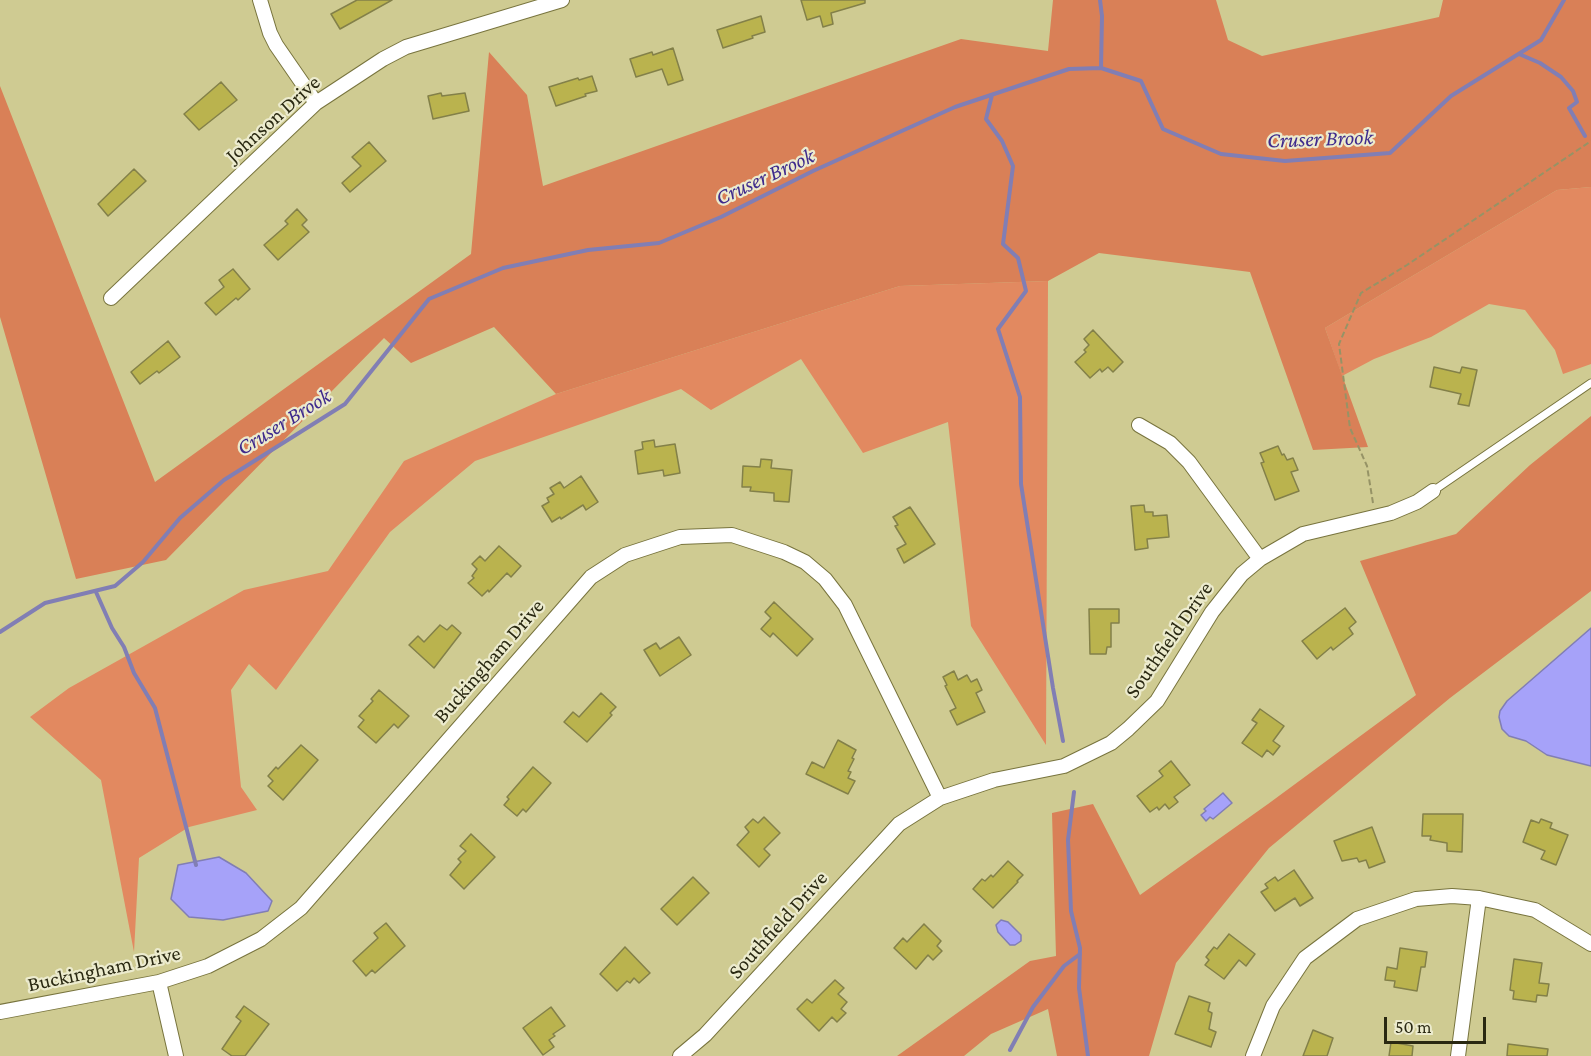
<!DOCTYPE html>
<style>
body{margin:0}
#map{position:relative;width:1591px;height:1056px;overflow:hidden;background:#cfcb92;font-family:"Crimson Pro",serif}
canvas{display:block}
.scale{position:absolute;left:1384px;top:1017px;width:102px;height:27px;box-sizing:border-box;border:3px solid #2a2912;border-top:0;padding-left:8px;font-size:18px;line-height:21px;white-space:nowrap;color:#2a2912;-webkit-text-stroke:4px #ecebce;paint-order:stroke}
</style>
<div id="map">
<canvas width="1591" height="1056"></canvas>
<div class="scale">50 m</div>
</div>
<script>
const g = document.querySelector('canvas').getContext('2d');
g.lineJoin = 'round';
function fillPath(path, color) {
  g.fillStyle = color;
  g.fill(path, 'evenodd');
}
function poly(rows) {
  const path = new Path2D();
  for (const r of rows) {
    path.moveTo(r[0], r[1]);
    for (let i = 2; i < r.length; i += 2) path.lineTo(r[i], r[i + 1]);
  }
  return path;
}
function trace(path, color, width, dash) {
  g.strokeStyle = color;
  g.lineWidth = width;
  g.lineCap = dash ? 'butt' : 'round';
  g.setLineDash(dash || []);
  g.stroke(path);
}
function write(font, color, halo, rows, align = 'center') {
  g.font = font + ' "Crimson Pro",serif';
  g.lineWidth = 4.5;
  g.setLineDash([]);
  g.textBaseline = 'middle';
  g.strokeStyle = halo;
  g.fillStyle = color;
  for (const [text, x, y, turn = 0] of rows) {
    g.save();
    g.translate(x, y);
    g.rotate((+turn || 0) * Math.PI / 180);
    g.textAlign = isNaN(turn) ? turn : align;
    if (halo) g.strokeText(text, 0, 0);
    g.fillText(text, 0, 0);
    g.restore();
  }
}
const green = poly([
 [1591,187,1591,364,1563,374,1555,350,1525,310,1489,304,1431,337,1374,359,1342,376,1325,328,1557,190],
 [1048,281,1046,745,971,626,948,422,863,453,801,359,711,410,681,389,475,461,390,532,276,690,249,664,231,690,241,787,257,810,189,827,139,858,134,952,101,780,30,717,69,688,244,590,328,571,404,461,556,394,900,286]
]);
const forest = poly([
 [1053,0,1216,0,1228,40,1262,56,1439,17,1443,0,1591,0,1591,187,1557,190,1325,328,1368,447,1313,450,1250,272,1099,253,1048,281,900,286,556,394,494,327,411,363,384,338,166,560,76,579,0,317,0,86,155,482,471,254,489,52,527,95,543,186,961,39,1048,51],
 [1591,416,1591,591,1450,698,1269,848,1176,963,1149,1056,1057,1056,1048,1009,991,1034,964,1056,897,1056,1030,961,1056,956,1052,813,1093,804,1140,895,1268,804,1416,695,1360,561,1456,534,1530,465]
]);
const water = poly([
 [1591,628,1591,766,1547,755,1526,741,1509,736,1502,729,1499,717,1500,711,1507,701,1591,628],
 [1223,793,1232,803,1213,819,1210,817,1206,821,1201,815,1206,811,1204,809,1223,793],
 [219,857,246,873,272,901,268,911,223,920,189,917,171,899,178,865,219,857],
 [1001,920,1008,922,1021,935,1021,941,1015,945,1010,945,998,932,996,925,1001,920]
]);
const stream = poly([
 [1100,0,1102,16,1101,68],
 [1519,54,1540,63,1561,77,1573,91,1577,102,1569,108,1585,136],
 [992,95,986,119,1002,141,1013,166,1003,244,1018,258,1026,291,998,329,1020,397,1021,484,1053,688,1063,741],
 [96,592,112,628,124,647,134,673,155,708,196,865],
 [0,632,45,603,115,586,143,562,180,518,224,480,345,404,429,299,503,268,588,250,659,243,721,217,813,171,955,107,1069,69,1101,68,1141,81,1163,129,1221,154,1285,161,1390,153,1451,96,1541,40,1564,0],
 [1074,792,1068,840,1071,911,1080,948,1079,988,1088,1056],
 [1010,1050,1033,1007,1064,966,1080,954]
]);
const building = poly([
 [357,0,392,0,340,29,331,14,357,0],
 [801,0,865,0,865,3,831,13,833,24,823,27,820,16,807,20,801,0],
 [761,16,765,32,752,36,753,38,723,48,717,30,761,16],
 [673,48,683,80,668,85,662,69,636,77,630,59,652,52,653,55,673,48],
 [592,76,597,91,585,94,586,96,556,106,549,87,578,78,579,80,592,76],
 [221,82,237,100,199,130,184,114,221,82],
 [441,93,442,96,465,93,469,111,433,119,428,96,441,93],
 [369,142,386,161,350,192,342,183,361,166,352,157,369,142],
 [134,169,146,181,108,216,98,204,134,169],
 [297,209,307,220,302,225,309,232,278,260,264,245,288,224,285,221,297,209],
 [233,269,250,289,238,300,236,298,216,315,205,303,224,287,219,280,233,269],
 [1093,330,1123,362,1113,372,1108,367,1102,372,1100,369,1090,378,1075,362,1086,352,1084,350,1089,345,1084,339,1093,330],
 [168,341,180,357,159,373,157,371,140,384,131,372,168,341],
 [1434,367,1460,373,1462,367,1477,370,1469,406,1458,404,1461,394,1430,387,1434,367],
 [654,440,655,447,675,444,680,473,664,476,663,470,638,474,635,451,643,449,642,442,654,440],
 [1278,446,1282,455,1284,454,1287,460,1293,458,1298,470,1291,472,1299,491,1275,500,1261,463,1264,462,1260,453,1278,446],
 [761,459,772,460,771,468,792,470,789,502,774,501,774,493,750,491,751,487,742,487,743,466,760,467,761,459],
 [581,476,598,502,586,510,583,505,561,519,560,517,552,522,542,506,549,502,547,498,554,494,550,488,560,482,564,488,581,476],
 [1144,505,1145,512,1153,512,1153,516,1167,515,1169,537,1147,539,1148,548,1135,550,1131,506,1144,505],
 [910,507,935,544,904,563,897,549,906,544,895,526,898,525,893,517,910,507],
 [499,546,521,566,511,577,507,573,489,592,488,590,482,596,468,583,474,578,472,576,477,569,472,564,480,556,485,561,499,546],
 [774,602,813,639,797,656,773,633,770,637,761,629,771,618,765,612,774,602],
 [1345,608,1356,622,1349,628,1353,634,1333,650,1331,647,1317,659,1302,641,1345,608],
 [1089,609,1119,609,1119,623,1111,623,1111,647,1107,647,1106,654,1090,654,1089,609],
 [440,625,447,630,452,625,461,633,434,668,409,645,418,636,424,642,440,625],
 [679,637,691,655,660,676,644,650,656,643,660,649,679,637],
 [954,671,958,680,967,675,971,682,977,679,982,690,976,693,985,712,957,725,950,711,956,708,945,686,947,685,943,677,954,671],
 [379,690,409,716,398,728,394,724,376,743,358,727,364,720,359,716,373,701,371,699,379,690],
 [601,693,616,707,610,713,612,715,587,742,564,722,573,712,579,717,601,693],
 [1260,709,1284,726,1273,741,1280,746,1273,755,1267,750,1262,757,1242,743,1257,723,1252,720,1260,709],
 [838,740,856,750,852,758,854,759,848,771,851,772,848,778,855,781,848,794,806,774,812,762,824,768,838,740],
 [301,745,318,760,283,800,268,786,273,781,268,776,276,767,278,769,301,745],
 [1171,761,1190,785,1174,797,1178,802,1169,809,1165,804,1159,810,1157,807,1150,812,1137,796,1163,776,1159,771,1171,761],
 [533,767,551,783,526,812,523,809,517,816,504,805,509,799,507,797,533,767],
 [1423,814,1463,814,1462,852,1447,851,1447,843,1430,840,1431,836,1422,836,1423,814],
 [764,817,780,833,764,849,770,855,759,867,737,845,749,832,745,827,753,819,758,823,764,817],
 [1541,819,1552,823,1550,828,1568,835,1556,865,1541,859,1545,851,1523,842,1531,820,1539,823,1541,819],
 [1372,827,1385,862,1369,868,1366,860,1359,862,1357,858,1342,861,1334,841,1372,827],
 [471,834,495,857,464,889,450,875,461,862,458,859,466,851,460,846,471,834],
 [1008,861,1023,875,1017,881,1018,882,993,908,973,889,982,879,985,881,991,875,993,877,1008,861],
 [1294,870,1313,898,1300,906,1295,898,1275,911,1261,892,1268,888,1265,884,1275,877,1278,881,1294,870],
 [693,877,709,893,677,925,661,909,693,877],
 [386,923,405,946,375,973,372,970,366,976,353,961,378,938,374,933,386,923],
 [924,924,941,941,937,946,942,951,933,960,928,955,916,969,894,948,903,938,907,942,924,924],
 [1229,934,1255,954,1246,966,1239,960,1224,979,1205,965,1209,960,1206,957,1214,947,1217,949,1229,934],
 [625,947,650,973,639,983,634,978,630,983,627,981,617,991,600,974,625,947],
 [1400,948,1427,952,1425,967,1421,967,1417,991,1394,987,1395,981,1385,980,1387,967,1397,969,1400,948],
 [1514,959,1542,963,1539,983,1549,984,1547,996,1537,995,1536,1002,1513,999,1514,991,1510,990,1514,959],
 [835,980,844,988,838,994,847,1002,841,1009,846,1013,837,1022,832,1017,819,1031,797,1009,807,999,812,1003,835,980],
 [1189,996,1210,1003,1208,1011,1212,1013,1209,1029,1216,1032,1211,1047,1175,1034,1189,996],
 [244,1006,269,1024,245,1056,232,1056,222,1049,241,1021,236,1017,244,1006],
 [551,1007,565,1026,553,1034,555,1036,549,1040,554,1047,543,1055,523,1028,551,1007],
 [1313,1030,1333,1038,1327,1056,1303,1056,1313,1030],
 [1391,1042,1413,1046,1412,1056,1389,1056,1391,1042],
 [1508,1044,1548,1049,1547,1056,1507,1056,1508,1044]
]);
const path = poly([
 [1373,503,1367,466,1350,428,1339,344,1361,293,1407,265,1591,141]
]);
const service = poly([
 [1433,491,1591,383]
]);
const minor = poly([
 [260,0,270,33,276,45,316,103],
 [111,298,316,103,383,59,406,47,562,0],
 [1139,425,1170,443,1189,462,1260,559],
 [159,982,176,1056],
 [0,1012,159,982,208,966,261,939,301,908,591,577,625,555,680,537,732,535,784,552,805,562,825,579,845,605,940,798],
 [680,1056,705,1035,899,824,940,798,994,780,1064,766,1111,743,1128,729,1157,701,1212,612,1242,574,1260,559,1303,534,1391,513,1417,502,1433,491],
 [1253,1056,1273,1006,1305,958,1357,919,1416,899,1452,896,1479,898,1535,910,1591,944],
 [1458,1056,1479,898]
]);
const streetNames = [
 ["Johnson Drive",273,119,-42],
 ["Southfield Drive",1169,640,-55],
 ["Buckingham Drive",489,661,-49],
 ["Southfield Drive",778,925,-48],
 ["Buckingham Drive",104,969,-12]
];
const waterNames = [
 ["Cruser Brook",1320,139,-2],
 ["Cruser Brook",765,177,-25],
 ["Cruser Brook",284,422,-32]
];
fillPath(green, '#e28960');
fillPath(forest, '#d98057');
fillPath(water, '#a6a2f9');
trace(water, '#817eb4', 1.5);
trace(stream, '#817eb4', 4);
fillPath(building, '#bab34e');
trace(building, '#838049', 1.5);
trace(service, '#78743e', 9);
trace(minor, '#78743e', 16);
trace(path, '#969366', 2, [6, 3]);
trace(service, '#fff', 7);
trace(minor, '#fff', 14);
write('21px', '#2a2912', '#ecebce', streetNames);
write('italic 22px', '#3e2a8c', '#ecebce', waterNames);
</script>
